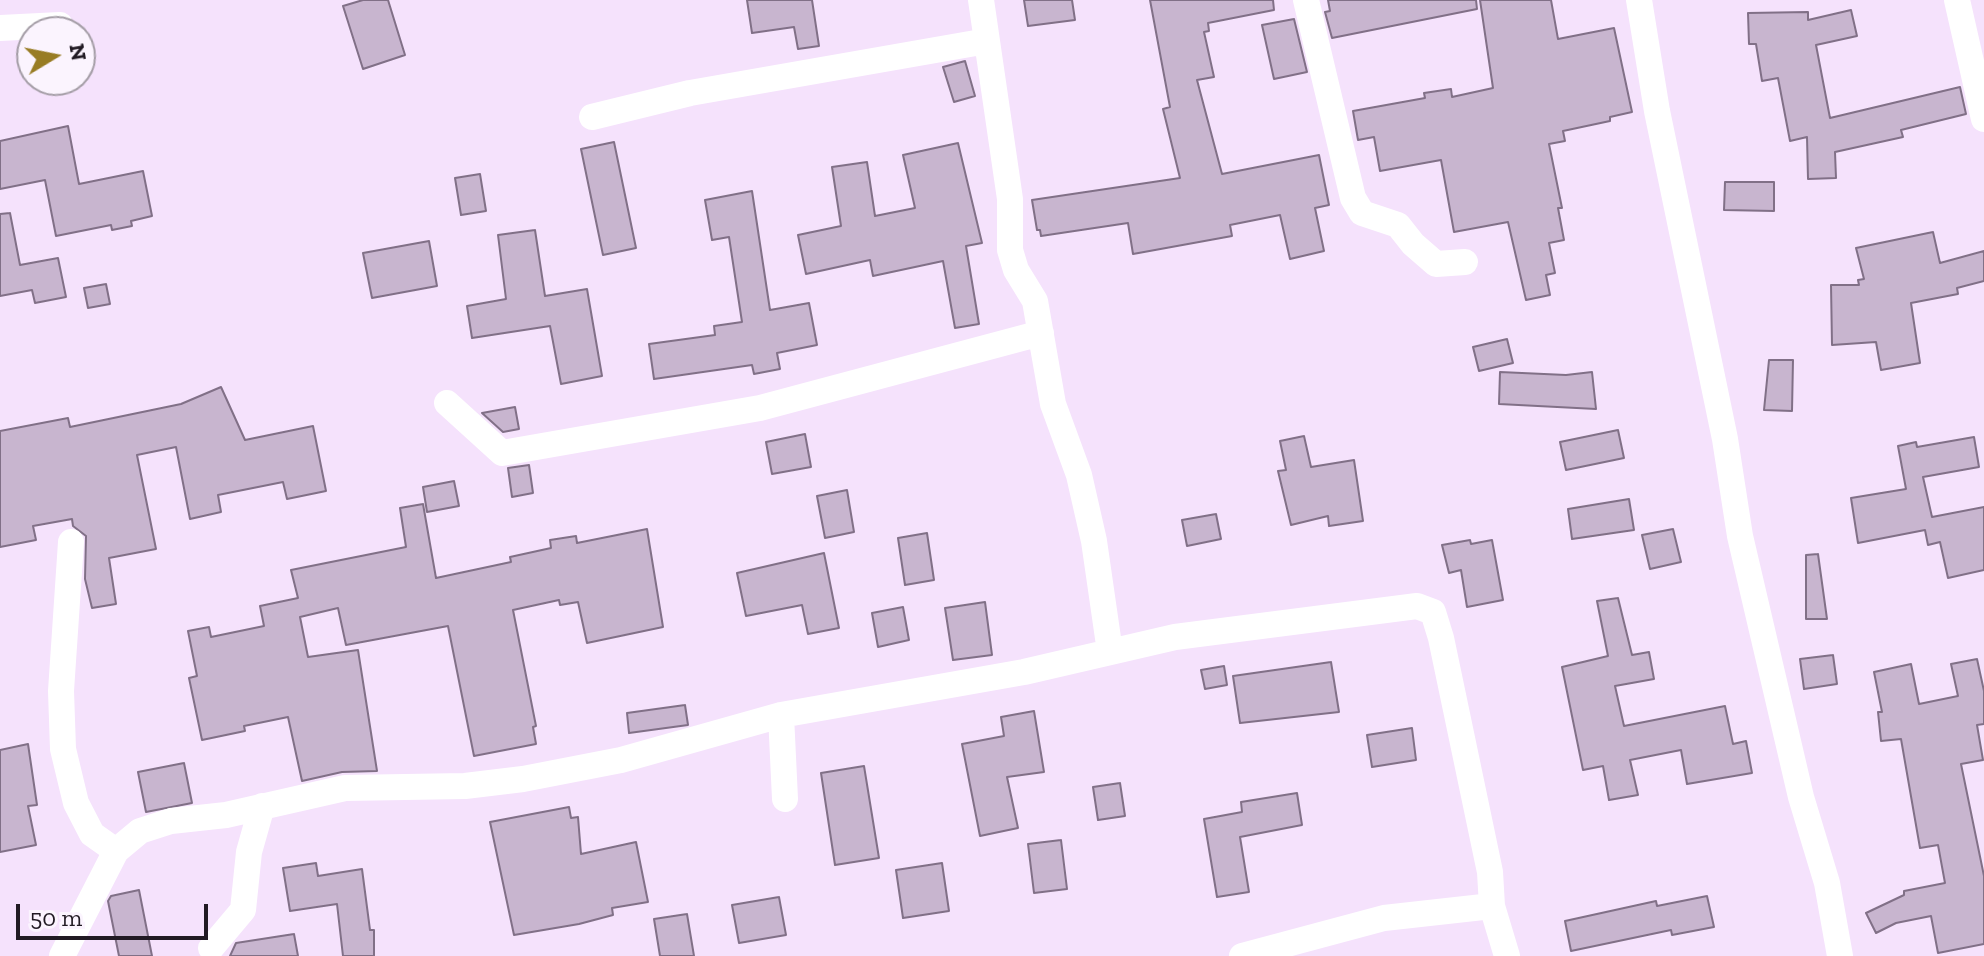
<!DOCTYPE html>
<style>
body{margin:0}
#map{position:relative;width:1984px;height:956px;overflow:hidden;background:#f5e2fc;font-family:"Zilla Slab",serif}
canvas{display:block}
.north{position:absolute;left:16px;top:16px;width:80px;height:80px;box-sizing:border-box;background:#fbf4fe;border:2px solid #a49da6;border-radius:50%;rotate:80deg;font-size:22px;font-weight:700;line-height:32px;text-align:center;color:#211a23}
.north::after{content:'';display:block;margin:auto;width:28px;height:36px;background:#987c24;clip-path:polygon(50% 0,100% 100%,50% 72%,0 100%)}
.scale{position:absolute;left:16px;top:904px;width:192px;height:36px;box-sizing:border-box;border:4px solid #211a23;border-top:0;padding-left:10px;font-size:24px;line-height:28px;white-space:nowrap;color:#211a23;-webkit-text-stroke:6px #fbf4fe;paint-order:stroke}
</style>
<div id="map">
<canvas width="1984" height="956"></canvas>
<div class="north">N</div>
<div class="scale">50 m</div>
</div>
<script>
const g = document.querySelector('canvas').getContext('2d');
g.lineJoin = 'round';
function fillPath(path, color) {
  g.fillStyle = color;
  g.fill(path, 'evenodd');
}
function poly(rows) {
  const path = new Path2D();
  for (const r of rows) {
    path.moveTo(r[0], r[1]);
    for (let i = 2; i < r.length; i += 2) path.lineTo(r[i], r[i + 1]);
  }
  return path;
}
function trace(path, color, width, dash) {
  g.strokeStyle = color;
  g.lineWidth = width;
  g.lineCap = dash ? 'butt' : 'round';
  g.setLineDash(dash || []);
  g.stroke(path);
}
const building = poly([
 [363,0,388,0,405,55,363,69,343,6,363,0],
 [747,0,812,0,819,46,798,49,794,27,752,33,747,0],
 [1024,0,1072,0,1075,20,1028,26,1024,0],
 [1150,0,1273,0,1274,10,1208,23,1209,31,1204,32,1214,77,1197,80,1222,174,1319,155,1329,205,1315,208,1324,251,1290,259,1280,215,1230,225,1232,236,1133,254,1128,223,1041,236,1040,230,1037,230,1032,200,1180,178,1163,109,1170,107,1150,0],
 [1328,0,1476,0,1477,9,1332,38,1325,12,1330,11,1328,0],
 [1480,0,1551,0,1558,39,1614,28,1632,112,1610,117,1610,121,1563,131,1565,141,1549,144,1562,208,1558,208,1564,240,1549,243,1555,273,1546,275,1550,295,1526,300,1508,222,1454,232,1441,160,1380,171,1374,137,1358,140,1353,111,1425,98,1424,93,1451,89,1452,97,1493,88,1480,0],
 [1851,10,1857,36,1816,45,1830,118,1960,87,1966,114,1901,130,1903,137,1835,152,1836,178,1808,179,1807,137,1790,141,1778,78,1762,81,1756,44,1749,44,1748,13,1808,12,1808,20,1851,10],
 [1294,19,1307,72,1274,79,1262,25,1294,19],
 [965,61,975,96,954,102,943,67,965,61],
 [68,126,79,184,143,171,152,216,131,221,132,226,112,230,111,225,56,236,45,180,0,189,0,141,68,126],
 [614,142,636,248,603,255,581,149,614,142],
 [958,143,982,243,966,246,979,324,955,328,943,261,873,276,870,260,806,274,798,235,841,226,832,167,867,162,875,216,915,208,903,155,958,143],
 [480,174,486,211,461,215,455,178,480,174],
 [1725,182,1774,182,1774,211,1724,210,1725,182],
 [752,191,770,310,809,303,817,345,777,353,780,369,754,374,752,365,654,379,649,344,715,335,714,326,742,322,729,237,712,240,705,200,752,191],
 [10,213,20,265,58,258,66,297,35,303,32,290,0,296,0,214,10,213],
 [535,230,545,296,587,289,602,376,561,384,550,326,472,338,467,306,506,299,498,235,535,230],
 [1933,232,1940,263,1984,251,1984,281,1957,288,1958,294,1911,303,1920,363,1881,370,1876,342,1832,345,1831,285,1859,285,1858,280,1864,279,1856,248,1933,232],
 [429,241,437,286,372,298,363,253,429,241],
 [106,284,110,304,88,308,84,288,106,284],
 [1507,339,1513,363,1479,371,1473,347,1507,339],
 [1769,360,1793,360,1792,411,1764,410,1769,360],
 [1500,372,1566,375,1592,372,1596,409,1499,404,1500,372],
 [221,387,245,440,313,426,326,491,287,499,283,482,218,495,221,512,190,519,176,447,137,455,156,549,109,558,116,604,92,608,85,579,86,536,73,526,72,519,33,526,36,540,0,547,0,431,68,418,70,427,181,404,221,387],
 [515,407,519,429,503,432,482,413,515,407],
 [1618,430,1624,458,1566,470,1560,442,1618,430],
 [805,434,811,467,772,474,766,442,805,434],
 [1304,436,1311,467,1354,460,1363,521,1329,526,1328,516,1291,525,1278,471,1286,470,1280,441,1304,436],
 [1974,437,1979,467,1923,477,1932,517,1984,507,1984,570,1948,578,1940,542,1928,545,1925,530,1858,543,1851,498,1906,489,1898,446,1916,442,1917,447,1974,437],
 [529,465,533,493,512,497,508,468,529,465],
 [454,481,459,506,427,512,423,487,454,481],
 [847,490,854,532,825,538,817,496,847,490],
 [1629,499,1634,530,1572,539,1568,509,1629,499],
 [423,504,436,578,511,562,510,557,551,548,550,540,576,536,577,543,647,529,663,627,587,643,578,602,560,605,559,600,513,610,536,726,533,727,536,744,474,756,448,626,346,645,338,608,300,617,308,657,358,650,377,771,342,772,302,781,288,717,244,726,245,731,202,740,189,678,197,676,188,631,209,627,211,637,264,626,260,606,298,598,291,570,406,547,400,508,423,504],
 [1216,514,1221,539,1187,546,1182,520,1216,514],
 [1673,529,1681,562,1650,569,1642,535,1673,529],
 [927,533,934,580,905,585,898,538,927,533],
 [1470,540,1471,544,1492,540,1503,600,1467,607,1461,570,1449,573,1442,545,1470,540],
 [824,553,839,628,808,634,802,605,746,616,737,573,824,553],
 [1818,554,1827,619,1806,619,1806,555,1818,554],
 [1618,598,1632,655,1649,652,1654,679,1615,686,1624,726,1725,706,1733,744,1746,741,1752,773,1687,784,1681,750,1630,760,1638,795,1609,800,1603,766,1583,770,1562,667,1608,656,1597,601,1618,598],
 [985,602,992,655,953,660,945,608,985,602],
 [903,607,909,640,878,647,872,613,903,607],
 [1833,655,1837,684,1804,689,1800,659,1833,655],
 [1977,659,1984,691,1984,724,1977,725,1983,760,1961,764,1984,876,1984,944,1938,953,1931,916,1896,923,1876,933,1866,913,1904,895,1904,891,1945,883,1938,845,1920,848,1901,739,1881,741,1878,712,1882,712,1874,672,1911,664,1919,704,1958,696,1951,664,1977,659],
 [1331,662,1339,712,1240,723,1233,676,1331,662],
 [1224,666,1227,685,1205,689,1201,670,1224,666],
 [685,705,688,725,629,733,627,713,685,705],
 [1034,711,1044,772,1007,777,1018,828,980,836,962,744,1004,736,1001,717,1034,711],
 [1412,728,1416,760,1372,767,1367,735,1412,728],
 [28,744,37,805,28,806,36,845,0,852,0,750,28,744],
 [184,763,192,803,146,812,138,772,184,763],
 [864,766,879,858,835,865,821,773,864,766],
 [1120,783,1125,816,1098,820,1093,787,1120,783],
 [1297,793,1302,825,1240,837,1249,892,1217,897,1204,819,1242,812,1241,802,1297,793],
 [569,807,571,818,578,817,581,854,636,842,648,902,612,908,613,915,579,924,514,935,490,822,569,807],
 [1061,840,1067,889,1034,893,1028,844,1061,840],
 [316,863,318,876,362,869,370,930,374,930,374,956,343,956,337,904,290,911,283,868,316,863],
 [942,863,949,911,903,918,896,870,942,863],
 [139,890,152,956,119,956,108,901,111,896,139,890],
 [1707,896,1714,927,1672,935,1671,930,1571,951,1565,921,1656,901,1657,906,1707,896],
 [779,897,786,935,739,943,732,905,779,897],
 [687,914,694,956,660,956,654,919,687,914],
 [294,934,298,956,230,956,236,943,294,934]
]);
const minor = poly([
 [981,0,1010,199,1010,250,1016,270,1035,301,1053,404,1079,475,1094,541,1110,652],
 [1306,0,1353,198,1362,213,1398,225,1413,244,1436,264,1465,262],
 [1639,0,1657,111,1725,439,1740,536,1801,797,1827,883,1840,956],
 [1957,0,1984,119],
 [0,28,60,25],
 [592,117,690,93,987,41],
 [447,403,502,453,760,408,1041,333],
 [71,542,61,691,63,749,76,803,92,834,116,851],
 [781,715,785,799],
 [211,948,243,910,249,852,262,806],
 [62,956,116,851,140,831,171,821,226,815,345,788,465,786,523,779,621,760,781,715,1024,672,1175,637,1417,606,1433,612,1441,638,1490,872,1492,906,1507,956],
 [1242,956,1384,918,1492,906]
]);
fillPath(building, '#c8b5cf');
trace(building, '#817087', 2);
trace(minor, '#fff', 26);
</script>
